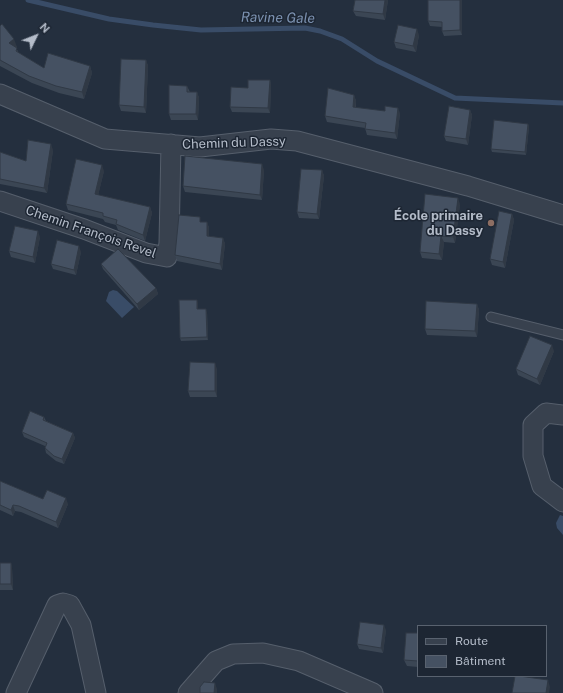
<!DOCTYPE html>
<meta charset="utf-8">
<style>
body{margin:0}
#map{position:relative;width:563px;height:693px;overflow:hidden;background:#242f3e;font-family:"Public Sans",sans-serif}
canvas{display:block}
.legend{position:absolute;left:417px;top:625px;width:130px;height:52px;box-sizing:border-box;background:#1d2633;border:1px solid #59626f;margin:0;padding:5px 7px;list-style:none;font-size:12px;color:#b4bcc9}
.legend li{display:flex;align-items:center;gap:8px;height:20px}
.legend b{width:20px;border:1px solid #59626f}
.north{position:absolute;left:16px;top:16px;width:40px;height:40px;-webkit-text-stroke:3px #1d2633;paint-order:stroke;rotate:47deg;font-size:11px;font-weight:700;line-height:16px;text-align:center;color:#b4bcc9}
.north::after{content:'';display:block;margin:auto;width:14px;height:18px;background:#b4bcc9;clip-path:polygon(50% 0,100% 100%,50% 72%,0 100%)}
</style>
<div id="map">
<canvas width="563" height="693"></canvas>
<ul class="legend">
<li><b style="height:5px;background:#38414e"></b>Route</li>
<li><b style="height:11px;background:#455162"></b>Bâtiment</li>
</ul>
<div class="north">N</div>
</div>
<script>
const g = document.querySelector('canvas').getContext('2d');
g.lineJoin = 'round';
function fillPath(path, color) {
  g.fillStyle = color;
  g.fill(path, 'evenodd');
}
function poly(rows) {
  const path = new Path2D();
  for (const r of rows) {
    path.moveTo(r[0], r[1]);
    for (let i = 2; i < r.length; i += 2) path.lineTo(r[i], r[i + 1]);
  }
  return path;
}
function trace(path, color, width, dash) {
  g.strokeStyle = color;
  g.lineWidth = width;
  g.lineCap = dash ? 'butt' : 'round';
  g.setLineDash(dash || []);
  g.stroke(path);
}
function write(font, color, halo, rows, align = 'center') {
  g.font = font + ' "Public Sans",sans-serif';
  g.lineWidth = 3;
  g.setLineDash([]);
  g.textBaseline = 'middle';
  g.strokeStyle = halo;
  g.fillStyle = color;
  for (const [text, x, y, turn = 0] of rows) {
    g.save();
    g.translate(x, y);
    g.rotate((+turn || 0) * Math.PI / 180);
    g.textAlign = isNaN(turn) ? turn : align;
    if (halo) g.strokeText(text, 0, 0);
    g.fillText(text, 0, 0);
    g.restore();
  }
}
const water = poly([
 [113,290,117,291,134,307,122,318,106,301,109,292],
 [560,515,563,516,563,535,557,528,556,523]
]);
const stream = poly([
 [28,0,109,19,153,25,201,30,305,28,320,31,342,39,377,61,455,98,563,103]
]);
const lane = poly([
 [491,317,563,335]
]);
const street = poly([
 [0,94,105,139,200,147,271,139,297,141,468,186,563,215],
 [0,201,84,229,146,253,167,257,169,243,171,144],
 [563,415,546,413,533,425,533,456,542,486,563,502],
 [16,693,57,605,63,603,70,605,81,625,96,693],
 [188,693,216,661,233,654,263,653,299,661,373,693]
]);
const wall = poly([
 [355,0,388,0,385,20,356,16,353,11],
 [462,0,462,35,444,36,442,31,442,27,430,26,428,21],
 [0,26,17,47,16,48,19,53,44,68,90,66,92,73,84,99,59,93,32,83,0,66],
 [419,35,416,52,396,48,394,42],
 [146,60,148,66,146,113,121,111,119,105],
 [270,80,271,85,270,113,232,112,230,107,248,88],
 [187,86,190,92,197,92,199,98,198,120,171,120,169,114],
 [354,95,356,101,356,108,400,113,397,139,367,135,365,128,327,122,325,116],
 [470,110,472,115,468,145,446,141,444,136],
 [528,124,529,127,526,155,492,152,491,149],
 [53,150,47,193,0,184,0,152,26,161],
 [264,170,262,200,185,192,183,186],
 [322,170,324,176,319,219,299,218,297,212],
 [104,171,98,195,150,207,152,213,145,241,118,230,116,225,105,222,103,219,68,210,66,204],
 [460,204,455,243,444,242,442,260,422,258,420,252],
 [512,214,514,220,505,268,492,265,490,259],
 [202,222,207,222,209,228,209,236,223,238,225,244,222,270,177,261,175,255],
 [40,237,35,263,11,257,9,251],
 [81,252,76,275,53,269,51,264],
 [101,264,156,288,158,294,139,310,103,269],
 [198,303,198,309,207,312,208,340,181,341,180,338],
 [477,304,479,310,477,337,427,335,425,329],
 [554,351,540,385,518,375,516,369],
 [217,369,217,397,190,397,188,391],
 [44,417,46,421,73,433,75,438,64,464,56,461,46,453,45,448,45,446,24,437,22,432],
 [0,481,43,499,68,504,58,528,21,512,15,511,13,516,0,510],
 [0,563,11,563,12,568,13,590,0,590],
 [386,630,383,653,359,649,357,644],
 [418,633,418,667,407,666,404,660]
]);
const shadedWall = poly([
 [385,0,388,0,385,20,383,14],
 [460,0,462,0,462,35,460,30],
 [417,29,419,35,416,52,413,46],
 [14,39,17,47,12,51,9,43],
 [146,60,148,66,146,113,144,107],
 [90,66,92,73,84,99,82,92],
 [270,80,271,85,270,113,268,108],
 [197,92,199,98,198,120,196,114],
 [354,95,356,101,355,113,353,107],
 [398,108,400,113,397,139,395,133],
 [470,110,472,115,468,145,466,139],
 [528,124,529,127,526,155,525,152],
 [51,144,53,150,47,193,44,188],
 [262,164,264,170,262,200,260,195],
 [102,165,104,171,97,200,95,194],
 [322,170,324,176,319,219,317,214],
 [458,198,460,204,455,243,453,237],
 [150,207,152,213,145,241,143,235],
 [512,214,514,220,505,268,503,262],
 [207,222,209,228,209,241,207,236],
 [38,231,40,237,35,263,33,257],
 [441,236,444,242,442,260,439,254],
 [223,238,225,244,222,270,220,264],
 [79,246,81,252,76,275,74,270],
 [156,288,158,294,139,310,137,304],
 [197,300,198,303,198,313,197,309],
 [477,304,479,310,477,337,475,331],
 [206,309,207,312,208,340,207,337],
 [552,345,554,351,540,385,537,379],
 [215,363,217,369,217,397,215,391],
 [73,433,75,438,64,464,62,459],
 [66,498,68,504,58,528,56,522],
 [13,505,15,511,13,516,11,510],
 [11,563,12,568,13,590,11,584],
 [384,625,386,630,383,653,381,648],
 [548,680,550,687,549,693,546,693],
 [215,683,217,689,217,693,214,693]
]);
const building = poly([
 [355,0,385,0,383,14,353,11,355,0],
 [428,0,460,0,460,30,442,31,442,22,428,21,428,0],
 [2,24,14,39,9,43,17,48,16,51,44,68,48,53,90,66,82,92,56,86,29,76,0,60,0,26,2,24],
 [398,25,417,29,413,46,394,42,398,25],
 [121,59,146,60,144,107,119,105,121,59],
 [248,80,270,80,268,108,230,107,231,87,248,88,248,80],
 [169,85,187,86,187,92,197,92,196,114,169,114,169,85],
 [328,88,354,95,353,107,385,111,385,106,398,108,395,133,365,129,366,123,325,116,328,88],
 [449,106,470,110,466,139,444,136,449,106],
 [494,120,528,124,525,152,491,149,494,120],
 [28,140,51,144,44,188,0,179,0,152,26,161,28,140],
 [185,156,262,164,260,195,183,186,185,156],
 [76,159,102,165,95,194,150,207,143,235,116,224,117,220,103,216,103,213,66,204,76,159],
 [301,169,322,170,317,214,297,212,301,169],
 [425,194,458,198,453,237,441,236,439,254,420,252,425,194],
 [499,211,512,214,503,262,490,259,499,211],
 [179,215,200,217,200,222,207,222,207,236,223,238,220,264,175,255,179,215],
 [15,226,38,231,33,257,9,251,15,226],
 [57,240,79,246,74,270,51,264,57,240],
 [118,249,156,288,137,304,101,264,118,249],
 [179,300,197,300,197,309,206,309,207,337,180,338,179,300],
 [426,301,477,304,475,331,425,329,426,301],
 [530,336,552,345,537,379,516,369,530,336],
 [190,362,215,363,215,391,188,391,190,362],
 [30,411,44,417,43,420,73,433,62,459,54,456,45,448,47,443,22,432,30,411],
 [0,481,43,499,47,490,66,498,56,522,19,506,13,505,11,510,0,505,0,481],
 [0,563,11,563,11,584,0,584,0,563],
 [360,622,384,625,381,648,357,644,360,622],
 [406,633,418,633,418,661,404,660,406,633],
 [515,676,519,676,548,680,546,693,512,693,515,676],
 [204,682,215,683,214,693,200,693,200,687,204,682]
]);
const markers = [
 [491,223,4,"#8d6e63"]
];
const streetNames = [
 ["Chemin du Dassy",234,143,-2],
 ["Chemin François Revel",91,232,19]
];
const poiNames = [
 ["École primaire",483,216],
 ["du Dassy",483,231]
];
const waterNames = [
 ["Ravine Gale",278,18,1]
];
fillPath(water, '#394c67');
trace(stream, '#394c67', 5);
trace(lane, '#565f6c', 11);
trace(street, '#565f6c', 21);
trace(lane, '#38414e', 9);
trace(street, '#38414e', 19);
fillPath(wall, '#3b4654');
fillPath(shadedWall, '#303945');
fillPath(building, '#455162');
trace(building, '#303945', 1);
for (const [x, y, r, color] of markers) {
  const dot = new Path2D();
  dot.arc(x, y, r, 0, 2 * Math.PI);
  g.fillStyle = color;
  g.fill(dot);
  trace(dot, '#1d2633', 1.5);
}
write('13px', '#b4bcc9', '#1d2633', streetNames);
write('bold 13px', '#b4bcc9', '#1d2633', poiNames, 'right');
write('italic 14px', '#7c92b1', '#1d2633', waterNames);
</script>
